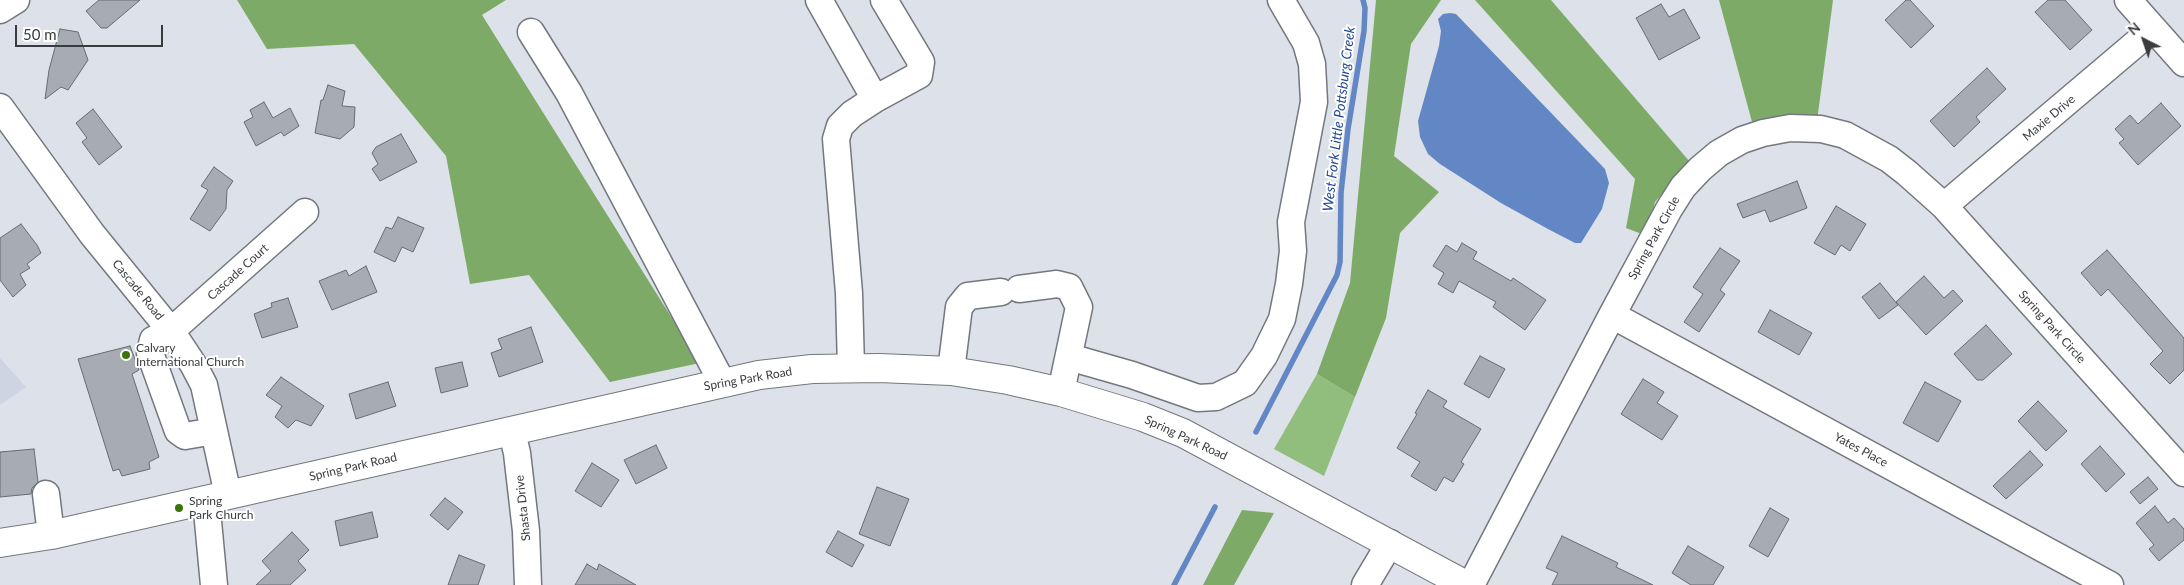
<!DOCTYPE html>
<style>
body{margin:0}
#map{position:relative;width:2184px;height:585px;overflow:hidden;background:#dde1e9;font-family:Lato,sans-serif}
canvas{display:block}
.north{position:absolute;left:2119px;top:15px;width:50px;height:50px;-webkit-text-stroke:4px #fff;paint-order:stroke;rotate:319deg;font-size:14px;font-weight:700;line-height:20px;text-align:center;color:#393b3e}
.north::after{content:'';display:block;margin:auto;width:18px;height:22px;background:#393b3e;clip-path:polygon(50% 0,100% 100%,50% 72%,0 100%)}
.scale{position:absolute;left:15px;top:25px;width:148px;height:22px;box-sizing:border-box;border:2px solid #393b3e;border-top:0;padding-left:6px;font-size:15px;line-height:18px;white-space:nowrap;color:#393b3e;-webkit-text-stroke:4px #fff;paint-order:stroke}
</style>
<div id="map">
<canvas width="2184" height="585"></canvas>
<div class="north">N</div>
<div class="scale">50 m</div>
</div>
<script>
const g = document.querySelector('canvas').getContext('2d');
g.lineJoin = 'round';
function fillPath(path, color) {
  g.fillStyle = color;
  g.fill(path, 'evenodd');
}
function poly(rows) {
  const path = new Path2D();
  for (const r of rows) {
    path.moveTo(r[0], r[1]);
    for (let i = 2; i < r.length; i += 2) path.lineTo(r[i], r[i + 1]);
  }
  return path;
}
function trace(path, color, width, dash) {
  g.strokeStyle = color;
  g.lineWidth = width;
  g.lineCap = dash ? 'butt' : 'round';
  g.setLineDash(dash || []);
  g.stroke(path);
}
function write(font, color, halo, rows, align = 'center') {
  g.font = font + ' Lato,sans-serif';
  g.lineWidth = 4;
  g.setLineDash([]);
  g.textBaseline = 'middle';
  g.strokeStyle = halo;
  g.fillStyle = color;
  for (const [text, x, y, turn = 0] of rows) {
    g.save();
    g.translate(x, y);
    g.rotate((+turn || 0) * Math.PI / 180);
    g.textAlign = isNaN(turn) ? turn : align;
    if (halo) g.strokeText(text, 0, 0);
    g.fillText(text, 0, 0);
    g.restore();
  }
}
const built = poly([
 [0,358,26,387,0,405]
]);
const green = poly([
 [1317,374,1355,397,1324,476,1274,449]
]);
const forest = poly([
 [237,0,506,0,482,15,700,363,610,382,529,275,470,284,446,156,354,44,267,49],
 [1376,0,1441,0,1411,44,1394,156,1439,192,1400,233,1386,318,1355,397,1317,374,1350,283],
 [1475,0,1551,0,1690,162,1655,202,1647,236,1626,228,1635,179],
 [1719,0,1833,0,1817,121,1752,122],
 [1242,510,1274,513,1234,585,1203,585]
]);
const water = poly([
 [1450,13,1456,14,1605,169,1609,183,1602,209,1581,243,1575,243,1548,229,1501,203,1440,164,1428,154,1420,137,1418,121,1439,46,1441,31,1438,19,1443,14]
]);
const stream = poly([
 [1256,432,1337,275,1340,262,1341,193,1348,129,1364,31,1365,8,1363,0],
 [1174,585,1215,507]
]);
const building = poly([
 [99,0,140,0,107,28,101,28,86,11,99,0],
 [1906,0,1910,0,1934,26,1911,48,1885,20,1906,0],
 [2048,0,2065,0,2092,30,2070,50,2035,12,2048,0],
 [1661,4,1669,17,1684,9,1700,38,1659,60,1636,18,1661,4],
 [60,29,78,32,88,60,68,90,61,87,45,99,49,70,60,29],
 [1987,68,2006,89,1976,117,1980,122,1954,147,1930,121,1987,68],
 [328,85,345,91,342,106,355,107,354,127,340,139,315,133,321,100,323,100,328,85],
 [264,102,273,118,290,108,299,126,284,136,281,132,256,146,244,122,253,117,250,110,264,102],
 [2161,103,2181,126,2138,165,2119,143,2124,139,2115,129,2130,115,2138,124,2161,103],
 [93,109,122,147,99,165,82,142,87,138,76,123,93,109],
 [401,134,417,162,380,181,372,169,378,164,372,153,376,147,401,134],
 [214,167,233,181,227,190,226,209,210,231,190,219,208,190,201,186,214,167],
 [1797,181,1807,208,1770,222,1765,210,1743,218,1737,204,1797,181],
 [1836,206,1866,224,1850,251,1841,245,1835,255,1814,243,1836,206],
 [398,217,424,228,413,252,402,247,395,262,374,252,386,227,392,229,398,217],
 [21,224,37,245,41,253,27,264,30,268,20,274,26,285,13,297,0,280,0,238,21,224],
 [1462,243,1477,252,1473,259,1511,281,1513,278,1546,300,1525,330,1493,307,1496,302,1459,281,1453,293,1438,284,1444,273,1433,266,1446,245,1457,252,1462,243],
 [1720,248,1740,261,1720,290,1725,294,1699,332,1684,322,1703,294,1693,287,1720,248],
 [2107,250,2184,338,2184,370,2170,384,2150,364,2163,351,2108,289,2101,296,2081,273,2107,250],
 [366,266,377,292,332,310,319,281,346,270,349,276,366,266],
 [1924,276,1944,298,1953,290,1963,301,1926,335,1896,302,1924,276],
 [1880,283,1898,305,1879,319,1862,297,1880,283],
 [288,298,298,327,262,338,254,314,272,307,271,303,288,298],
 [1770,310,1812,333,1799,355,1758,332,1770,310],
 [1986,325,2012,354,1983,380,1977,380,1954,354,1986,325],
 [531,327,543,362,499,377,491,353,502,349,498,339,531,327],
 [130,346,139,370,132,374,159,457,149,462,150,469,122,476,119,469,113,471,78,359,130,346],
 [1480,356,1505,369,1489,398,1464,384,1480,356],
 [462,362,468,386,441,393,435,368,462,362],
 [281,377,324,406,311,426,296,420,288,428,275,417,282,406,266,395,281,377],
 [1643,379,1664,392,1657,403,1678,416,1662,440,1621,414,1643,379],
 [388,382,396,406,356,419,349,394,388,382],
 [1925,382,1961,401,1938,442,1903,423,1925,382],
 [1428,390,1447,401,1443,407,1481,429,1461,462,1464,464,1453,482,1444,477,1436,491,1411,476,1420,462,1397,448,1417,414,1415,413,1428,390],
 [2038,401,2067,431,2046,451,2018,421,2038,401],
 [656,445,667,468,636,484,624,460,656,445],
 [2100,446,2125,474,2106,492,2081,464,2100,446],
 [34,449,38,482,32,488,31,494,0,497,0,452,34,449],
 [2030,451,2043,465,2006,499,1993,486,2030,451],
 [592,463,619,480,601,507,575,491,592,463],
 [2148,477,2158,489,2140,504,2130,492,2148,477],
 [877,487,909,499,890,546,859,534,877,487],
 [445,498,463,512,448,530,430,515,445,498],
 [2155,506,2168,523,2174,518,2184,529,2184,540,2159,561,2149,549,2154,545,2136,523,2155,506],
 [1770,508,1789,519,1768,557,1749,546,1770,508],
 [372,512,378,537,340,546,335,521,372,512],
 [838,531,864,545,852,567,826,552,838,531],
 [292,532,309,550,298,561,306,570,290,585,256,585,271,571,262,561,292,532],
 [1562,536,1618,563,1616,567,1653,585,1552,585,1558,573,1546,568,1562,536],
 [1688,546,1724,567,1713,585,1691,585,1672,573,1688,546],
 [459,555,485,565,478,585,448,585,459,555],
 [587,564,597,570,599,564,636,585,575,585,587,564]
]);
const minor = poly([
 [819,0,875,99],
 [2128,0,2184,63],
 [0,10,16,0],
 [531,32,569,93,722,382],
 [0,107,92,234,171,331,193,364,204,385,228,495],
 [1944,206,2153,29],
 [1019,289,1057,284,1069,287,1079,307,1061,392],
 [1612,315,2110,585],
 [1069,357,1132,375,1198,398,1216,397,1245,383,1264,356,1282,319,1289,284,1293,251,1291,222,1314,102,1312,64,1306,43,1281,0],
 [851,368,849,293,836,139,840,126,852,114,875,99,919,75,921,62,884,0],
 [951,371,959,307,968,296,1001,292],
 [214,431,185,436,178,431,150,353,153,340,171,331,305,212],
 [512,432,517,453,526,531,528,585],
 [46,494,51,535],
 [206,500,214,585],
 [1365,585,1390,543],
 [1471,585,1612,315,1669,209,1683,187,1700,169,1719,153,1742,140,1763,133,1790,128,1821,129,1845,135,1889,159,1907,173,1944,206,2184,473]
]);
const major = poly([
 [0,543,51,535,759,375,812,369,879,368,951,371,1008,380,1061,392,1143,417,1183,433,1466,585]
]);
const markers = [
 [126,355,5,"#39750b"],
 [179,508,5,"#39750b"]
];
const streetNames = [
 ["Maxie Drive",2049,118,-40],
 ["Spring Park Circle",1654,238,-61],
 ["Cascade Court",238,272,-42],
 ["Cascade Road",138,290,51],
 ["Spring Park Circle",2052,327,48],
 ["Spring Park Road",748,379,-10],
 ["Spring Park Road",1186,438,25],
 ["Yates Place",1861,450,28],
 ["Spring Park Road",353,467,-13],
 ["Shasta Drive",523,508,-96]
];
const poiNames = [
 ["Calvary",136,348],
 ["International Church",136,362],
 ["Spring",189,501],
 ["Park Church",189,515]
];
const waterNames = [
 ["West Fork Little Pottsburg Creek",1339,119,-83]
];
fillPath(built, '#cdd5e3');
fillPath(green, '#92be7d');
fillPath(forest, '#7eaa68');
fillPath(water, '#6386c5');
trace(stream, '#6386c5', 5.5);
fillPath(building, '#a7abb2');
trace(building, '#676b72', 1);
trace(minor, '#73777e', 29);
trace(major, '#73777e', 30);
trace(minor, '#fff', 26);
trace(major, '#fff', 28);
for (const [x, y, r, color] of markers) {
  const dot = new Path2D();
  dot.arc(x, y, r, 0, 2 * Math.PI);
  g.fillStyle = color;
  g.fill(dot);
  trace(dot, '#fff', 2);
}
write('12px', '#393b3e', '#fff', streetNames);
write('12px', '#393b3e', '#fff', poiNames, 'left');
write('italic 14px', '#204894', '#fff', waterNames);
</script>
